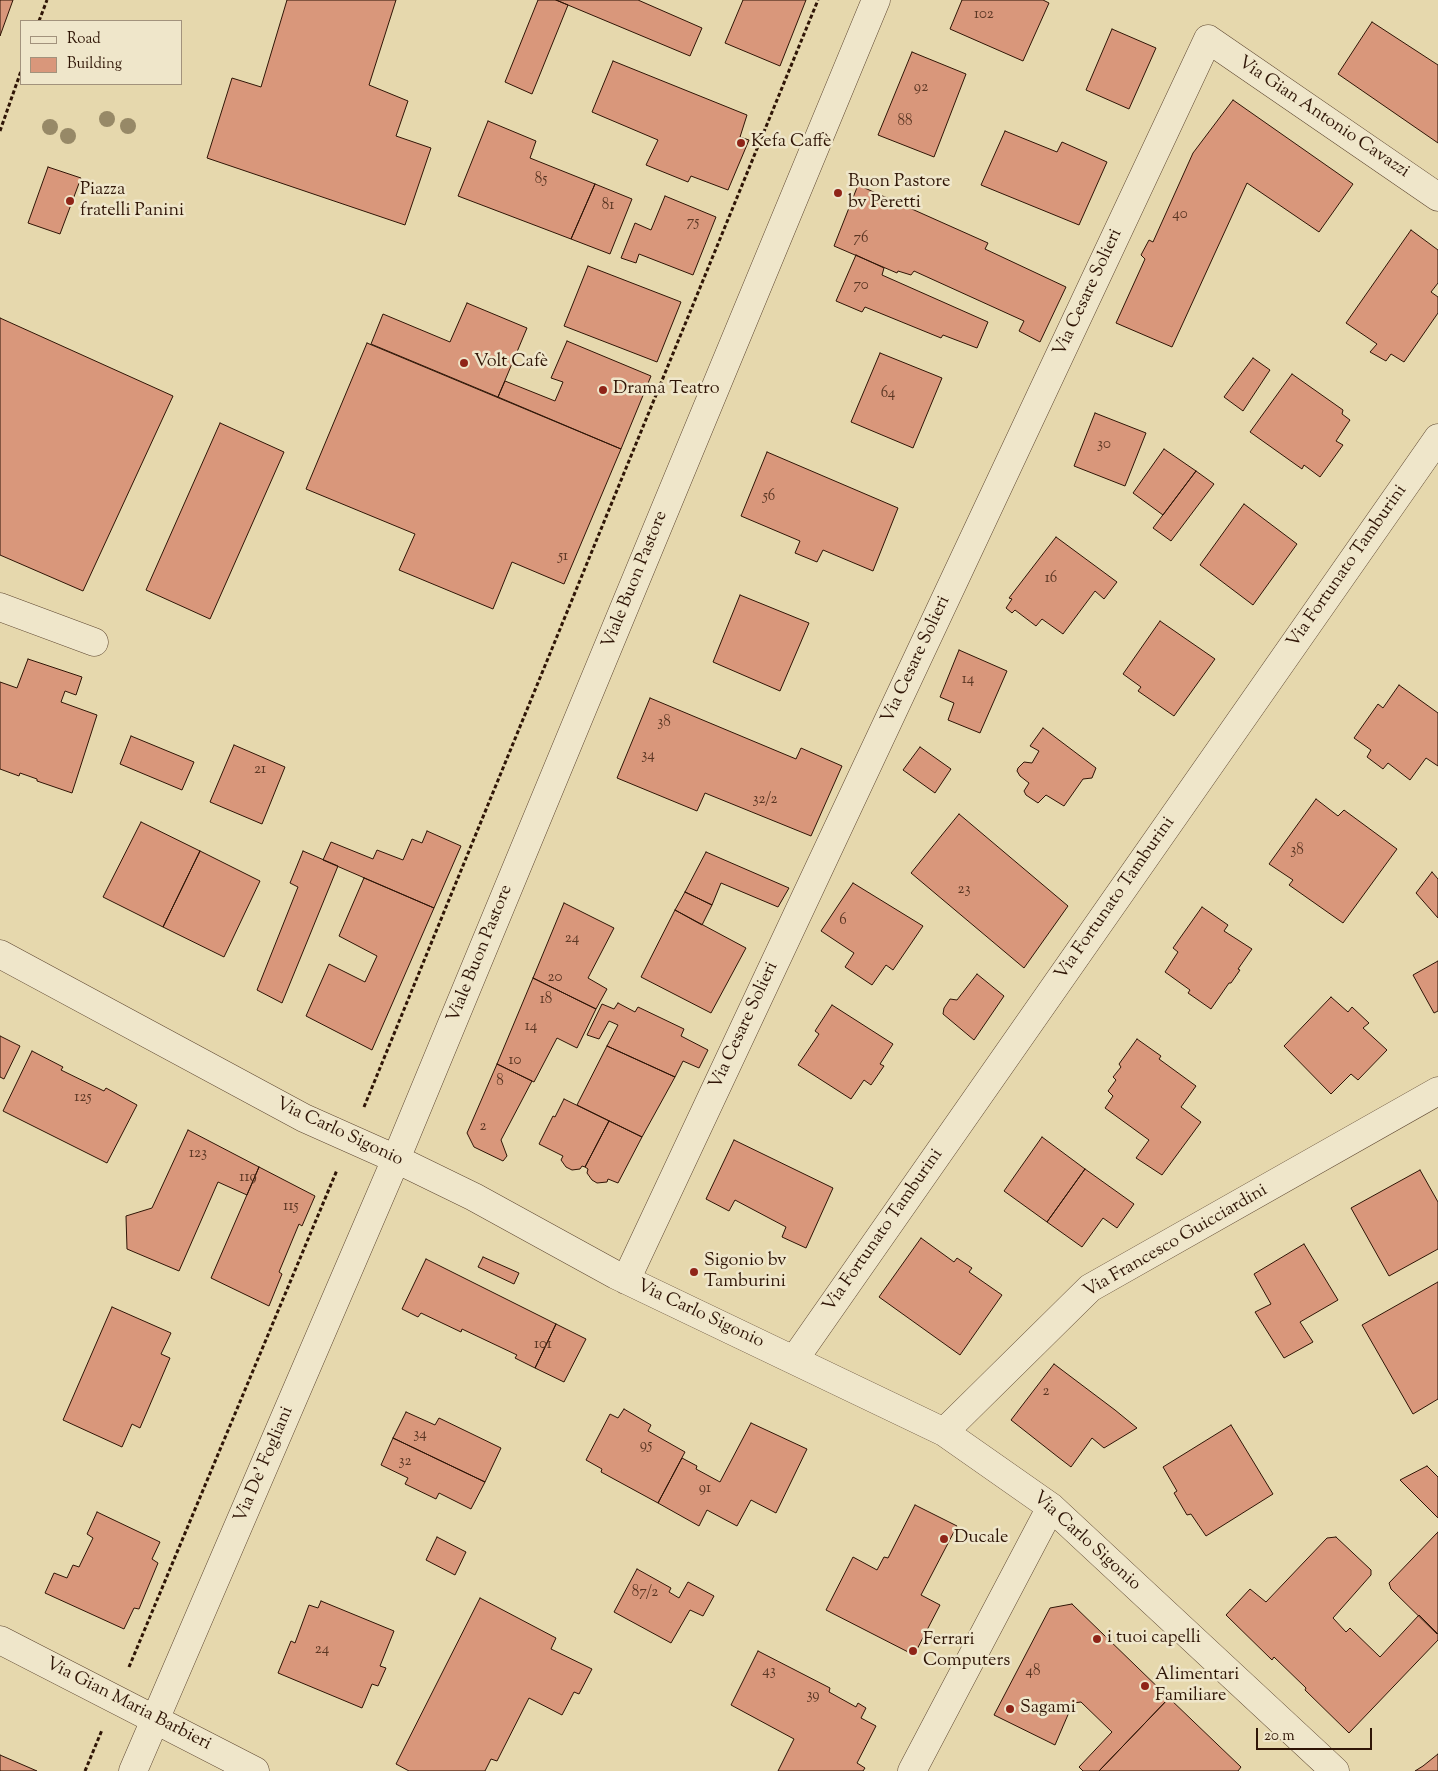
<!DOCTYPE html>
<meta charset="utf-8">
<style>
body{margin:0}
#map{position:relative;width:1438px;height:1771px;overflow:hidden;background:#e6d8ad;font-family:"Sorts Mill Goudy",serif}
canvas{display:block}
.legend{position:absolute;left:20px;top:20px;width:162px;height:65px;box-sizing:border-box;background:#efe6ca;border:1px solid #a2927c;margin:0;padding:6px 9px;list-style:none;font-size:15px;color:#2f1506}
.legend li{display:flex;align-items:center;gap:10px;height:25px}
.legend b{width:25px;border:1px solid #a2927c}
.scale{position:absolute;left:1256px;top:1728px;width:116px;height:22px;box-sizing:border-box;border:2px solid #2f1506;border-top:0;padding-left:6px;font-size:15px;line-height:18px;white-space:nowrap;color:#2f1506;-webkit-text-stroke:4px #efe6ca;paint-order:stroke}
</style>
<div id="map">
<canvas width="1438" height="1771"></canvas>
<ul class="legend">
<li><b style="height:6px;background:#efe6ca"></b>Road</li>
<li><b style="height:14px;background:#d9977b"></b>Building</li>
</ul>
<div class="scale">20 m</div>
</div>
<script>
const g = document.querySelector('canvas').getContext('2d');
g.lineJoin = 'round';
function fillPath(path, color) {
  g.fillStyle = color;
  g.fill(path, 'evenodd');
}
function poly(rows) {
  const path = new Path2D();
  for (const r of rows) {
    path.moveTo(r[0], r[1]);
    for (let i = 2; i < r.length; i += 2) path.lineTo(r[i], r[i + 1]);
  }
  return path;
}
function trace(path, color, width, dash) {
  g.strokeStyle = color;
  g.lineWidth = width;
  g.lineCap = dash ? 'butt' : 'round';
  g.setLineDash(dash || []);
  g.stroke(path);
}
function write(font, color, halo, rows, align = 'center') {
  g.font = font + ' "Sorts Mill Goudy",serif';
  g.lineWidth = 5;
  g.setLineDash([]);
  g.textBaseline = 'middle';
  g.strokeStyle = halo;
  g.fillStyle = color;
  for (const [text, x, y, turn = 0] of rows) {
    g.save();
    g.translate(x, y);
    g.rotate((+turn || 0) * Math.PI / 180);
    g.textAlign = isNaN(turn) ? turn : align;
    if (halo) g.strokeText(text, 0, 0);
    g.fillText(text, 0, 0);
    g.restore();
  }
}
const building = poly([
 [0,0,13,0,0,36,0,0],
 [287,0,396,0,369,85,408,101,396,136,431,148,405,225,207,158,232,78,261,87,287,0],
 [538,0,556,0,568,5,532,94,505,82,538,0],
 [556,0,638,0,702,28,690,56,556,0],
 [743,0,806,0,780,66,725,43,743,0],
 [962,0,1043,0,1049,3,1023,61,950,29,962,0],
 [1372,22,1438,65,1438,143,1338,74,1372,22],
 [1112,29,1156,48,1129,109,1086,90,1112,29],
 [912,52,966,74,934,157,878,135,912,52],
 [613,61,747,115,740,137,749,140,728,190,691,176,688,182,646,165,658,140,592,112,613,61],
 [1233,100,1353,184,1319,232,1247,183,1172,347,1116,323,1145,259,1141,255,1149,240,1153,242,1193,153,1233,100],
 [488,121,536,141,530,158,595,184,571,239,458,196,488,121],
 [1005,131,1057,152,1062,142,1107,162,1079,225,981,185,1005,131],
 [48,167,81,178,60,234,28,223,48,167],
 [595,184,632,199,610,254,571,239,595,184],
 [858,185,988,243,985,249,1066,287,1040,342,1019,331,1024,321,914,271,911,275,898,271,897,273,834,246,858,185],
 [665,196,716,217,693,275,639,254,636,263,621,258,635,223,651,230,665,196],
 [1411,230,1438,250,1438,283,1431,292,1438,297,1438,313,1404,362,1391,354,1386,361,1370,352,1377,344,1346,323,1411,230],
 [856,255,884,268,882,275,988,322,977,348,943,335,941,338,865,307,862,312,836,301,856,255],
 [588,266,681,302,657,362,564,326,588,266],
 [467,303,527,328,498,397,371,344,383,314,450,342,467,303],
 [0,318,173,396,83,591,0,555,0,318],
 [567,341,651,376,621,449,498,397,505,381,555,401,563,382,551,378,567,341],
 [367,343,621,449,564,584,512,562,493,609,399,570,415,534,306,489,367,343],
 [880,353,942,378,913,448,851,422,880,353],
 [1253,358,1270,370,1243,411,1224,397,1253,358],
 [1292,374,1343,410,1342,414,1350,420,1336,441,1343,445,1320,477,1304,465,1302,469,1250,432,1292,374],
 [1095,413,1146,433,1125,486,1074,466,1095,413],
 [220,423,284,452,210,619,146,590,220,423],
 [1164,449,1196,471,1163,515,1133,493,1164,449],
 [767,452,898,508,873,571,823,550,817,562,795,553,800,541,741,516,767,452],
 [1196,471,1214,484,1171,541,1153,528,1196,471],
 [1244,504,1297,544,1253,605,1200,565,1244,504],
 [1056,537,1117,582,1104,599,1095,591,1063,634,1042,619,1036,626,1015,610,1012,613,1006,608,1012,599,1009,598,1056,537],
 [740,595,809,623,780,691,713,662,740,595],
 [1160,621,1215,659,1174,716,1138,691,1141,687,1123,674,1160,621],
 [959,650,1007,671,980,733,948,720,954,703,940,697,959,650],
 [28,659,82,677,76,695,65,691,61,702,97,715,72,793,37,781,37,779,20,773,19,776,0,769,0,682,17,688,28,659],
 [1399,685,1438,713,1438,766,1426,758,1410,780,1388,763,1383,769,1367,757,1371,750,1354,738,1378,704,1383,708,1399,685],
 [650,698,796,759,801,748,842,766,811,836,705,793,697,811,617,778,650,698],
 [1043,728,1096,768,1092,778,1083,779,1064,806,1046,795,1038,803,1026,795,1024,791,1029,783,1020,776,1017,771,1018,768,1024,762,1032,763,1039,751,1030,746,1043,728],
 [131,736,194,762,182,790,120,764,131,736],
 [234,745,285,767,262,824,210,802,234,745],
 [920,747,951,769,935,793,903,770,920,747],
 [1316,799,1338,816,1344,810,1397,849,1343,923,1289,885,1293,880,1269,864,1316,799],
 [959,814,1068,906,1024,968,911,873,959,814],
 [141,822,200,851,163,927,103,897,141,822],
 [427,831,461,846,434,908,323,860,331,842,373,859,377,850,403,860,412,839,422,843,427,831],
 [200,851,260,881,224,957,163,927,200,851],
 [303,851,338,866,282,1003,257,990,298,887,290,883,303,851],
 [706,852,789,888,778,907,721,883,712,905,685,892,706,852],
 [1432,872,1438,879,1438,918,1416,893,1432,872],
 [364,878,434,908,372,1050,306,1016,329,964,365,982,377,956,339,936,364,878],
 [853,883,923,926,893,970,886,965,872,985,845,967,854,953,821,931,853,883],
 [685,892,712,905,702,925,675,910,685,892],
 [564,903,614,928,588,978,607,989,596,1009,533,978,564,903],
 [1202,907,1228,925,1224,931,1252,949,1238,969,1240,970,1231,983,1229,983,1211,1009,1188,993,1190,990,1165,972,1178,952,1173,948,1202,907],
 [675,910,746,948,711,1013,641,977,675,910],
 [1438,961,1438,1011,1434,1013,1413,975,1438,961],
 [977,974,1004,996,974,1040,943,1014,944,1008,950,999,957,1000,977,974],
 [533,978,596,1009,577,1048,557,1038,534,1082,497,1064,533,978],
 [1331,997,1348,1012,1352,1007,1369,1023,1363,1028,1387,1050,1358,1080,1351,1074,1331,1094,1284,1046,1331,997],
 [618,1003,635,1012,638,1007,684,1029,681,1036,708,1050,699,1068,683,1061,675,1077,607,1046,618,1025,609,1021,599,1039,587,1035,602,1004,614,1009,618,1003],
 [832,1005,893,1044,880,1064,884,1066,871,1085,864,1080,851,1099,798,1065,819,1034,815,1031,832,1005],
 [0,1036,20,1046,4,1079,0,1077,0,1036],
 [1137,1039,1161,1056,1159,1059,1196,1086,1181,1107,1201,1122,1162,1175,1136,1158,1149,1140,1105,1108,1113,1096,1108,1091,1116,1080,1113,1077,1121,1067,1119,1064,1137,1039],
 [607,1046,675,1077,642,1137,577,1105,607,1046],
 [32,1051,63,1067,61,1070,104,1091,106,1088,137,1105,107,1163,3,1111,32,1051],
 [497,1064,532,1081,501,1140,507,1156,503,1161,474,1147,467,1133,497,1064],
 [564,1099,609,1121,585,1167,582,1166,580,1169,572,1170,566,1167,561,1160,563,1156,539,1144,553,1116,555,1117,564,1099],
 [609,1121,642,1137,618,1183,608,1179,607,1182,597,1183,592,1180,587,1173,588,1169,585,1167,609,1121],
 [188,1130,259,1167,247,1195,218,1182,179,1271,127,1249,126,1216,152,1208,188,1130],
 [1042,1137,1085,1169,1047,1222,1004,1191,1042,1137],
 [734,1140,833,1188,806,1248,782,1237,786,1227,735,1200,729,1211,706,1199,734,1140],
 [259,1167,315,1196,302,1226,299,1224,279,1272,282,1274,269,1306,211,1278,259,1167],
 [1085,1169,1134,1204,1117,1228,1103,1218,1082,1247,1047,1222,1085,1169],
 [1420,1170,1438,1202,1438,1249,1389,1276,1351,1208,1420,1170],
 [921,1238,954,1262,957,1258,972,1268,969,1272,1002,1295,960,1355,879,1297,921,1238],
 [1304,1244,1338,1300,1300,1322,1313,1342,1284,1358,1255,1312,1271,1304,1254,1274,1304,1244],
 [483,1257,519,1273,514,1284,478,1267,483,1257],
 [426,1259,556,1324,535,1368,515,1358,517,1355,462,1329,461,1332,421,1313,418,1317,402,1309,426,1259],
 [1438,1282,1438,1399,1413,1414,1362,1325,1438,1282],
 [112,1307,171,1333,161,1354,170,1358,140,1428,132,1424,122,1447,63,1420,112,1307],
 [556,1324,586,1339,564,1382,535,1368,556,1324],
 [1054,1364,1115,1410,1137,1428,1104,1448,1092,1438,1071,1467,1058,1457,1011,1420,1054,1364],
 [624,1409,651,1425,648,1431,685,1452,658,1503,601,1472,602,1469,586,1460,610,1414,618,1418,624,1409],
 [406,1412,435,1425,439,1418,501,1448,485,1482,393,1438,406,1412],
 [751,1423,807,1449,776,1513,751,1500,737,1526,707,1510,699,1526,658,1503,682,1458,697,1466,696,1469,720,1482,751,1423],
 [1231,1425,1273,1494,1206,1536,1191,1514,1187,1515,1174,1493,1177,1491,1163,1467,1231,1425],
 [393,1438,485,1482,471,1509,439,1493,436,1499,405,1484,408,1478,381,1465,393,1438],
 [1427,1466,1438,1477,1438,1518,1400,1480,1427,1466],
 [915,1505,957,1526,921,1595,940,1605,914,1655,826,1610,853,1557,877,1570,884,1557,888,1558,915,1505],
 [97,1512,160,1542,152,1559,158,1563,139,1609,134,1608,124,1629,45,1593,54,1573,67,1578,73,1565,79,1567,93,1538,87,1534,97,1512],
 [1438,1532,1438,1633,1437,1634,1391,1589,1389,1583,1438,1532],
 [437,1537,466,1552,455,1575,426,1560,437,1537],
 [1336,1537,1371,1570,1371,1575,1333,1618,1346,1632,1350,1628,1380,1657,1419,1615,1438,1634,1438,1640,1349,1733,1305,1690,1306,1688,1274,1657,1272,1660,1226,1615,1250,1589,1266,1602,1327,1538,1336,1537],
 [637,1569,671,1588,669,1592,679,1598,688,1582,714,1596,703,1616,690,1610,671,1643,614,1612,637,1569],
 [480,1598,556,1638,551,1649,592,1669,579,1694,574,1692,562,1715,529,1698,497,1761,491,1759,485,1771,409,1771,396,1764,480,1598],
 [321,1601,394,1631,380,1666,386,1668,378,1686,372,1684,362,1708,278,1673,291,1641,295,1643,309,1605,318,1608,321,1601],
 [1072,1604,1169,1698,1099,1771,1083,1771,1079,1767,1112,1732,1081,1702,1073,1703,1055,1745,994,1715,1050,1608,1072,1604],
 [758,1651,830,1688,829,1692,856,1707,858,1703,866,1708,861,1718,876,1726,857,1763,865,1768,863,1771,778,1771,794,1739,731,1705,758,1651],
 [1169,1698,1241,1767,1238,1771,1099,1771,1169,1698],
 [1438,1754,1438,1771,1415,1771,1423,1766,1438,1754],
 [0,1755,37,1771,0,1771,0,1755]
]);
const path = poly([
 [39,21,47,0],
 [0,131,21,71],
 [364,1107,818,0],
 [129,1667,337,1170],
 [85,1771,102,1730]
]);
const minor = poly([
 [0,607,94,642],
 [0,954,304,1118,396,1159,474,1197,616,1275,944,1432,1051,1507,1335,1771],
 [626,1280,1208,39,1438,197],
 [794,1360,1438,438],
 [944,1432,1090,1288,1438,1091],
 [0,1640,255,1771],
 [133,1771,396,1159,876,0],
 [912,1771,1051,1507]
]);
const trees = [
 [107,119],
 [128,126],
 [50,127],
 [68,136]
];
const markers = [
 [741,143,5,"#8f2418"],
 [838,193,5,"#8f2418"],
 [70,201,5,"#8f2418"],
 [464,363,5,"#8f2418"],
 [603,390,5,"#8f2418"],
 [694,1272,5,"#8f2418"],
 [944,1539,5,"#8f2418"],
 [1097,1639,5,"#8f2418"],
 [913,1651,5,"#8f2418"],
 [1145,1686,5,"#8f2418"],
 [1010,1709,5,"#8f2418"]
];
const numberNames = [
 ["102",984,15],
 ["92",921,88],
 ["88",905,122],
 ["85",541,180],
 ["81",608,206],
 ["40",1180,215],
 ["75",693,223],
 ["76",861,239],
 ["70",861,286],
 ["64",888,394],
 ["30",1104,445],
 ["56",769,497],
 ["51",563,557],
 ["16",1051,579],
 ["14",968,680],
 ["38",664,723],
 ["34",648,756],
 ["21",260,770],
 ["32/2",765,800],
 ["38",1297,851],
 ["23",964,890],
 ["6",843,921],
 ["24",572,939],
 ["20",555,978],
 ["18",546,1000],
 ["14",531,1027],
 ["10",515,1061],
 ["8",500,1082],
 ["125",83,1098],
 ["2",483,1127],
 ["123",198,1154],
 ["119",248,1178],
 ["115",291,1207],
 ["101",543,1345],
 ["2",1046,1392],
 ["34",420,1435],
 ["95",646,1446],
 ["32",405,1462],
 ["91",705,1489],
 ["87/2",645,1593],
 ["24",322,1650],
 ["43",769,1672],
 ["48",1033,1672],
 ["39",813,1696]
];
const streetNames = [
 ["Via Gian Antonio Cavazzi",1323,118,34],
 ["Via Cesare Solieri",1089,293,-65],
 ["Via Fortunato Tamburini",1348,567,-55],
 ["Viale Buon Pastore",636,580,-68],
 ["Via Cesare Solieri",917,660,-65],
 ["Via Fortunato Tamburini",1116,899,-55],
 ["Viale Buon Pastore",481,954,-68],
 ["Via Cesare Solieri",745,1026,-65],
 ["Via Carlo Sigonio",339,1133,25],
 ["Via Fortunato Tamburini",884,1231,-55],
 ["Via Francesco Guicciardini",1176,1242,-30],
 ["Via Carlo Sigonio",700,1315,25],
 ["Via De' Fogliani",265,1465,-67],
 ["Via Carlo Sigonio",1086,1542,42],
 ["Via Gian Maria Barbieri",128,1705,27]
];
const poiNames = [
 ["Kefa Caffè",751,143],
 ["Buon Pastore",848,183],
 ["bv Peretti",848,204],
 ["Piazza",80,191],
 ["fratelli Panini",80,212],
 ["Volt Cafè",474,363],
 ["Drama Teatro",613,390],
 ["Sigonio bv",704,1262],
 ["Tamburini",704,1283],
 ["Ducale",954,1539],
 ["i tuoi capelli",1107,1639],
 ["Ferrari",923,1641],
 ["Computers",923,1662],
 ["Alimentari",1155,1676],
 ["Familiare",1155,1697],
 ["Sagami",1020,1709]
];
fillPath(building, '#d9977b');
trace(building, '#2f1506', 1);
trace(minor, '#5d4630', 29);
trace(path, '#2f1506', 3, [4, 2.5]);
trace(minor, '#efe6ca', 28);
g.fillStyle = '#978967';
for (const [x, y] of trees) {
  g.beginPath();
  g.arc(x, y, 8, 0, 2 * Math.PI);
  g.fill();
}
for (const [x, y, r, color] of markers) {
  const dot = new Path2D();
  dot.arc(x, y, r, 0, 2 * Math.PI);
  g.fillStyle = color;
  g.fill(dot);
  trace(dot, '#efe6ca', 2);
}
write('15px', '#5a3623', null, numberNames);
write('18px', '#2f1506', '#efe6ca', streetNames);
write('18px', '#2f1506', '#efe6ca', poiNames, 'left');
</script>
